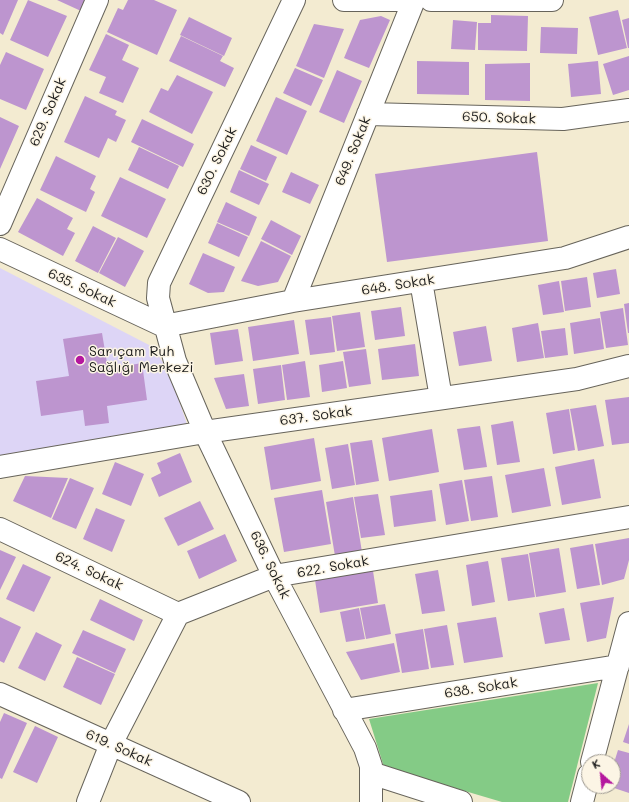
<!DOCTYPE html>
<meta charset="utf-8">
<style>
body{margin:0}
#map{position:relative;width:629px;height:802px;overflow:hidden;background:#f3ebd1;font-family:Mali,sans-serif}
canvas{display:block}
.north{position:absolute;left:581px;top:754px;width:40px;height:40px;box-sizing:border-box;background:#fcf5e5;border:1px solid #a29e95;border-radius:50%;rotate:333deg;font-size:11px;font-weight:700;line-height:16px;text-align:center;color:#1c1c1c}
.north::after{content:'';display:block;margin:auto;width:14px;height:18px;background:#b5179e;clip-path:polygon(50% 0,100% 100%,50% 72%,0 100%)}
</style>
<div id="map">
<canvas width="629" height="802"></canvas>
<div class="north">K</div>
</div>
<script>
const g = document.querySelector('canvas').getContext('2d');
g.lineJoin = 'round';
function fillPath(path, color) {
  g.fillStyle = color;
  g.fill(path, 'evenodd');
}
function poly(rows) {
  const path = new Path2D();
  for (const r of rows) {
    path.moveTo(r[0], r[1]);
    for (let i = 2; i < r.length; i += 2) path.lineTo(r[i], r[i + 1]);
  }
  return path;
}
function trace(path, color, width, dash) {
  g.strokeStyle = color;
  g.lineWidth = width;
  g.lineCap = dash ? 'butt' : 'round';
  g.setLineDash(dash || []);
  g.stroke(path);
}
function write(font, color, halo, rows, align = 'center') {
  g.font = font + ' Mali,sans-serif';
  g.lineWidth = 3;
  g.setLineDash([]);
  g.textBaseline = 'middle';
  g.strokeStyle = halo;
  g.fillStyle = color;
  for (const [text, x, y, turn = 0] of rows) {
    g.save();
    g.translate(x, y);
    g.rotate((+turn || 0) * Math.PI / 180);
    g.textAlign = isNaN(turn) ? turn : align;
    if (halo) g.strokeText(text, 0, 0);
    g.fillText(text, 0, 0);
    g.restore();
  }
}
const built = poly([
 [0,268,153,347,169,372,188,427,0,461]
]);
const green = poly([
 [598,683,568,802,502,802,384,767,369,719]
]);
const building = poly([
 [0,0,18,0,3,35,0,33],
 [28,0,67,16,48,57,10,40],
 [57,0,86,0,81,11],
 [128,0,154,0,177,10,157,55,107,32,118,8,123,10],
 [618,10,627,48,598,55,589,17],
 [491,15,528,16,527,51,478,50,478,23,491,23],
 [381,16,390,20,369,68,344,58,360,20],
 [189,17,232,38,224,56,180,35],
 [629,18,629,48,628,48,622,20],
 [453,20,477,22,475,50,451,49],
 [314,24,344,29,324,78,296,66],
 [541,27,578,28,577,54,540,53],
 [106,34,129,45,122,60,139,68,123,103,99,93,106,77,89,70],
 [181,36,223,56,220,61,234,68,225,87,169,61],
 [6,52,44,69,26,110,0,99,0,65],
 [629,56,629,90,613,95,603,64],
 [417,61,469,62,469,95,417,94],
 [598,61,601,94,571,97,568,64],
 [530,63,530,101,485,100,485,64],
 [295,68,323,80,311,106,283,93],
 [337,70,362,81,344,123,319,112],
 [177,75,213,92,192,134,149,112,161,88,168,91],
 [85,96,117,111,115,115,126,120,116,142,108,138,99,158,64,142],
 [276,97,307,111,287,155,256,141],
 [0,117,19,126,0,169],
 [142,119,194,144,183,167,131,142],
 [251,145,277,157,266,181,240,169],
 [139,147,179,166,168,189,128,170],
 [537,152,548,241,387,262,375,174],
 [56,156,96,176,90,189,95,192,86,212,40,190],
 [239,170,269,184,259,205,230,192],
 [291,172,319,185,310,204,282,192],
 [120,177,166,199,147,238,101,216],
 [37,198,73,218,67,229,75,233,63,256,18,232],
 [226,202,257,217,249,236,217,222],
 [271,220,301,236,292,255,261,239],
 [217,223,248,237,239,257,208,243],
 [93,226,116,238,98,273,75,261],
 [118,237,144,251,125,287,99,273],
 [261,241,291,256,278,282,258,286,241,281],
 [203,253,235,267,224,292,208,293,189,284],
 [616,269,620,294,597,298,593,273],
 [587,277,591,307,565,311,561,281],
 [559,281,564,312,543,315,538,285],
 [629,303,629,333,628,333,624,304],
 [401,307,405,336,375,340,371,311],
 [623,308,628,345,606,348,600,312],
 [360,312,365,347,337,351,332,316],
 [331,317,335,352,310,355,305,320],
 [600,318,604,349,574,354,570,323],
 [294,320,299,354,253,361,248,327],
 [538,323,544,358,517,362,512,328],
 [486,326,492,361,459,366,453,332],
 [565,328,568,355,545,358,541,331],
 [238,329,243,361,215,365,210,333],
 [102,333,108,369,142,363,147,400,107,406,109,423,85,426,83,410,41,416,36,381,69,376,63,339],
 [415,344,419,376,382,380,378,349],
 [366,349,371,384,349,387,343,352],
 [305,361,310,397,287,400,282,365],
 [343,361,347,388,322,392,319,365],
 [281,365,285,400,258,404,253,369],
 [244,374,249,406,226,409,214,378],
 [629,397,629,443,612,445,605,400],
 [596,405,604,446,578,451,570,409],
 [569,409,575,450,553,454,546,413],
 [513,421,520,462,497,465,491,425],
 [480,426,487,467,464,470,457,429],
 [432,429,439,472,389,481,382,438],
 [314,438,321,481,271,490,264,447],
 [372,440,379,481,356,485,350,443],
 [348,444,355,485,332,489,325,448],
 [180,453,192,482,159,497,151,478,161,473,157,463],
 [594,459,601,498,562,505,555,467],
 [115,462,144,474,131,506,102,494],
 [544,468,551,506,512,513,505,475],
 [25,476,68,478,51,518,13,501],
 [492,476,498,517,471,521,464,480],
 [70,478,94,488,76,529,52,519],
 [462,480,469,521,446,525,439,484],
 [322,490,331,544,284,552,274,498],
 [432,490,436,521,394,527,390,496],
 [378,494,385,535,361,538,354,497],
 [353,497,362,552,335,556,326,502],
 [200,501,214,529,178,546,164,518],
 [96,508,125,520,112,552,83,539],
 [225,534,237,561,199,579,187,551],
 [629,538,629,560,624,579,602,585,595,544],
 [593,544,600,585,577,589,570,548],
 [559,548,566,592,536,597,529,553],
 [0,550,16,557,0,590],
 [528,554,535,597,508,601,501,558],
 [488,561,495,602,472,606,466,565],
 [23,564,51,577,34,612,6,599],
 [438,570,445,611,422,614,415,574],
 [373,571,378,603,320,613,315,580],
 [614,597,606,638,587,642,580,603],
 [100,599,143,620,134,641,90,620],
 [385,604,391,634,366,639,360,608],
 [359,608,365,639,346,642,340,612],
 [564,608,570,640,545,644,539,613],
 [0,617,21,627,4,663,0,661],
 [496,617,503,657,464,663,457,623],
 [447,625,454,665,431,668,424,629],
 [423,629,429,669,402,673,395,634],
 [83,630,126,649,115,673,72,653],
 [36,632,62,645,45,681,18,668],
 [394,643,400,672,361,680,346,652],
 [77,657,115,674,101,705,63,687],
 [4,713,27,723,2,779,0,778,0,722],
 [629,724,629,744,623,742],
 [35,726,58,737,37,783,13,772],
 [618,750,629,753,629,793,608,786,613,786,613,766]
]);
const minor = poly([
 [294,0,159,283,158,298,175,361,205,432,274,576,365,748,371,766,371,802],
 [344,0,405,0],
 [431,0,552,0],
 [368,114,563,119,629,110],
 [0,224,97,0],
 [0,249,164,326],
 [421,281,441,398],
 [293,301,414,0],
 [164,326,293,301,565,258,629,237],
 [0,467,205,432,577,379,629,366],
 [0,529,178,614],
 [0,694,239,802],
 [344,710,618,666],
 [592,762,629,623],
 [371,773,461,802],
 [88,802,111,744,178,614,274,576,629,517],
 [582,802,589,775]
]);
const markers = [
 [80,360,5,"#b5179e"]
];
const streetNames = [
 ["629. Sokak",48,112,-67],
 ["650. Sokak",499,118,2],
 ["649. Sokak",353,151,-68],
 ["630. Sokak",217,161,-64],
 ["648. Sokak",398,285,-9],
 ["635. Sokak",82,288,25],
 ["637. Sokak",316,416,-8],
 ["636. Sokak",270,565,64],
 ["622. Sokak",333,567,-10],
 ["624. Sokak",89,571,25],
 ["638. Sokak",481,688,-9],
 ["619. Sokak",119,748,24]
];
const poiNames = [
 ["Sarıçam Ruh",89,352],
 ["Sağlığı Merkezi",89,368]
];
fillPath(built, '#ddd5f6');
fillPath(green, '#84cb86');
fillPath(building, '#bd95cf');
trace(minor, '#67645b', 24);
trace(minor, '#fff', 22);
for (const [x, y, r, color] of markers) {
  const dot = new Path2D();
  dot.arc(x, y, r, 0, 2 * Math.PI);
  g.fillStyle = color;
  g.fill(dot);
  trace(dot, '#fcf5e5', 1.5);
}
write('14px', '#1c1c1c', '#fcf5e5', streetNames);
write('14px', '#1c1c1c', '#fcf5e5', poiNames, 'left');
</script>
